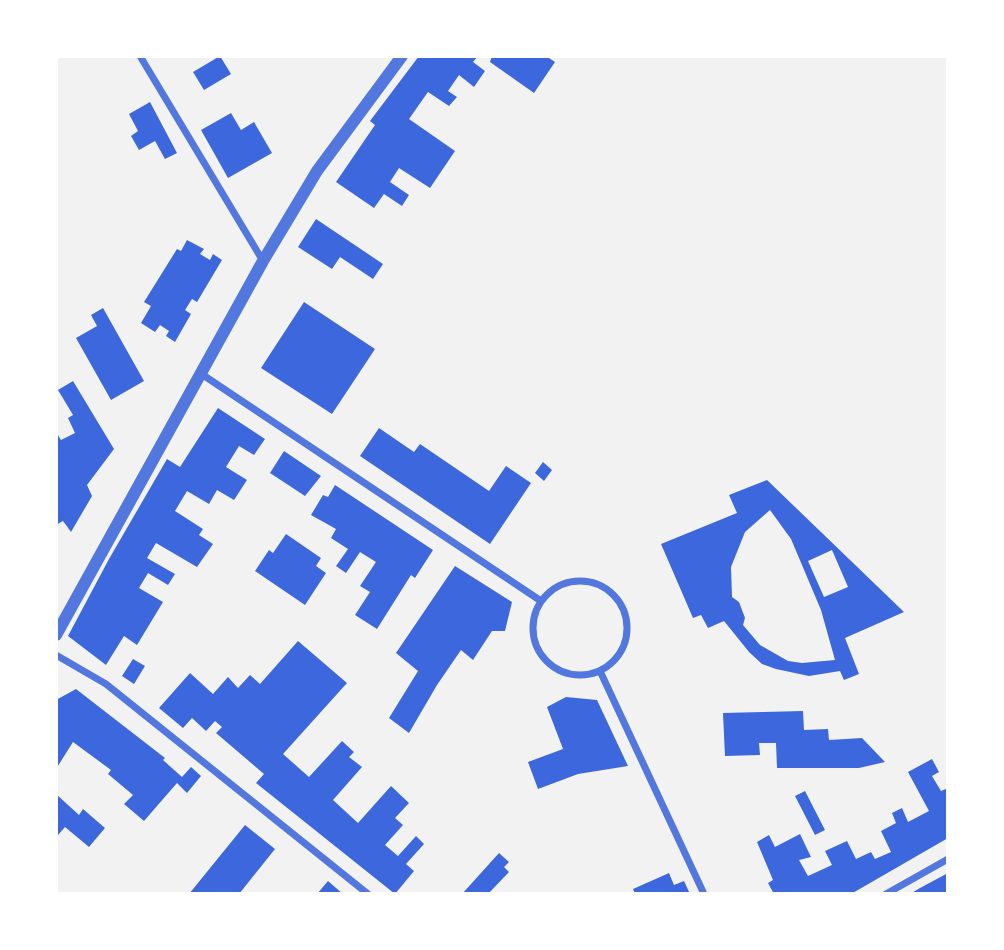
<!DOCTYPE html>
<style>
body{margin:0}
#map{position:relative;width:1004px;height:950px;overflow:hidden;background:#f2f2f2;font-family:Bitter,serif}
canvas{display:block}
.frame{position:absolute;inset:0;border:58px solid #fff;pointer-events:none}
</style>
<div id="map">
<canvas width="1004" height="950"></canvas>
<div class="frame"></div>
</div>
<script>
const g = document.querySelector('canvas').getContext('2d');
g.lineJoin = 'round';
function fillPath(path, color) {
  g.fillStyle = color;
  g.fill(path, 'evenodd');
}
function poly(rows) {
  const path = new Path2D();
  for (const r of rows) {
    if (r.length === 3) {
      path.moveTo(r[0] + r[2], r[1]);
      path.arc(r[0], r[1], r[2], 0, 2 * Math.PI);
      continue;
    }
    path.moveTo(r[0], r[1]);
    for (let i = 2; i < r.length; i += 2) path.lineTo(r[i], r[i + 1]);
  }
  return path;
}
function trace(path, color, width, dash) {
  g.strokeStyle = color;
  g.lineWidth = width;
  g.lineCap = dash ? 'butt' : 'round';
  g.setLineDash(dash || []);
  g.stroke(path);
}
const building = poly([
 [220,56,231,74,204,90,193,72],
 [419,56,478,56,473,62,485,71,474,87,459,75,448,91,457,97,449,106,428,92,409,119,455,151,430,188,399,168,390,182,409,195,402,206,384,194,374,208,336,182,375,125,370,121],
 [492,56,546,56,555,62,534,93,490,62],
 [150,102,177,153,165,159,155,141,139,150,131,136,138,131,129,114],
 [231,113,241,130,254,122,272,153,228,178,201,130],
 [316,219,383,264,373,279,340,257,332,269,298,247],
 [187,240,204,249,200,254,210,260,213,254,222,260,197,302,192,299,185,310,191,314,175,342,166,336,169,331,160,325,155,332,141,323,151,306,144,302,177,249,181,251],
 [304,302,375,349,332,414,261,368],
 [103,308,144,381,111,400,76,338,97,326,91,315],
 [73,381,114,449,87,485,92,496,71,532,63,521,56,525,56,432,61,440,75,433,68,418,73,415,58,390],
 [218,408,265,439,254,455,239,446,226,467,247,480,234,500,217,490,209,504,187,491,175,511,203,529,199,535,213,544,197,567,156,543,147,558,175,574,168,585,148,573,139,588,163,602,137,645,124,636,106,665,68,636,109,559,167,459,180,467],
 [379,428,414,452,420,444,489,491,506,466,531,483,490,544,360,456],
 [284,451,321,476,305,496,270,473],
 [543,462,552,470,544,481,535,473],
 [767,480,904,612,845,638,859,674,844,680,840,671,809,676,776,669,762,664,749,652,724,621,708,628,701,615,693,618,661,544,737,513,729,495],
 [770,510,791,539,821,610,835,660,802,663,788,661,760,645,743,625,745,618,739,602,732,597,731,567,745,532],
 [832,550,848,587,824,597,808,561],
 [335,485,433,550,415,578,411,575,377,629,355,615,370,592,360,586,376,562,360,552,346,573,336,566,348,549,331,538,336,529,311,515,323,495,328,497],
 [286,534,321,558,316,566,326,573,305,605,255,571,269,550,273,553],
 [455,566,512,602,505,631,492,631,473,660,461,650,437,685,409,733,389,718,418,671,396,653],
 [298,641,347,683,283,754,309,777,342,741,354,752,349,757,362,767,333,800,358,823,391,786,409,803,395,818,403,825,385,845,398,856,416,836,424,844,406,864,414,871,395,894,256,783,264,774,216,733,222,727,215,721,206,731,192,718,183,728,159,708,190,673,213,694,228,677,238,688,250,675,260,684],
 [133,659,145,666,134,684,122,676],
 [76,689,165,758,163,760,182,777,191,767,201,776,187,793,177,783,144,821,124,804,133,795,108,774,111,770,73,742,56,769,56,700],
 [566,697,597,700,628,766,578,774,538,789,528,762,563,749,547,707],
 [803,711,804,730,828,729,829,740,862,738,885,762,859,768,777,768,776,743,759,743,760,755,725,756,723,713],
 [932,759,939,772,932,776,941,791,948,788,948,838,851,894,774,894,768,883,773,880,757,842,769,835,775,847,800,834,811,857,799,860,808,876,832,865,825,851,847,841,856,859,871,852,875,859,891,852,881,831,896,823,892,813,902,808,908,822,929,811,908,772],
 [805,791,825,830,815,835,795,796],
 [56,794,79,815,83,809,105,828,89,847,65,827,58,835,56,833],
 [245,825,275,849,239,894,189,894],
 [499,853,509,862,504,867,509,872,488,894,462,894],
 [669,873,674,885,684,881,690,894,635,894,633,889],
 [948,873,948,894,910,894,920,888],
 [328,881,343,894,317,894]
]);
const minor = poly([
 [140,56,263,261],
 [200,373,541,601],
 [580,628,47],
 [56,655,106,684,368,894],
 [600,671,704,894],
 [886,894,948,859]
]);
const tertiary = poly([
 [56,635,263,261,317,171,402,56]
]);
fillPath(building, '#3d67dc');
trace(minor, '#5277de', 7);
trace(tertiary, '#5277de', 12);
</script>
